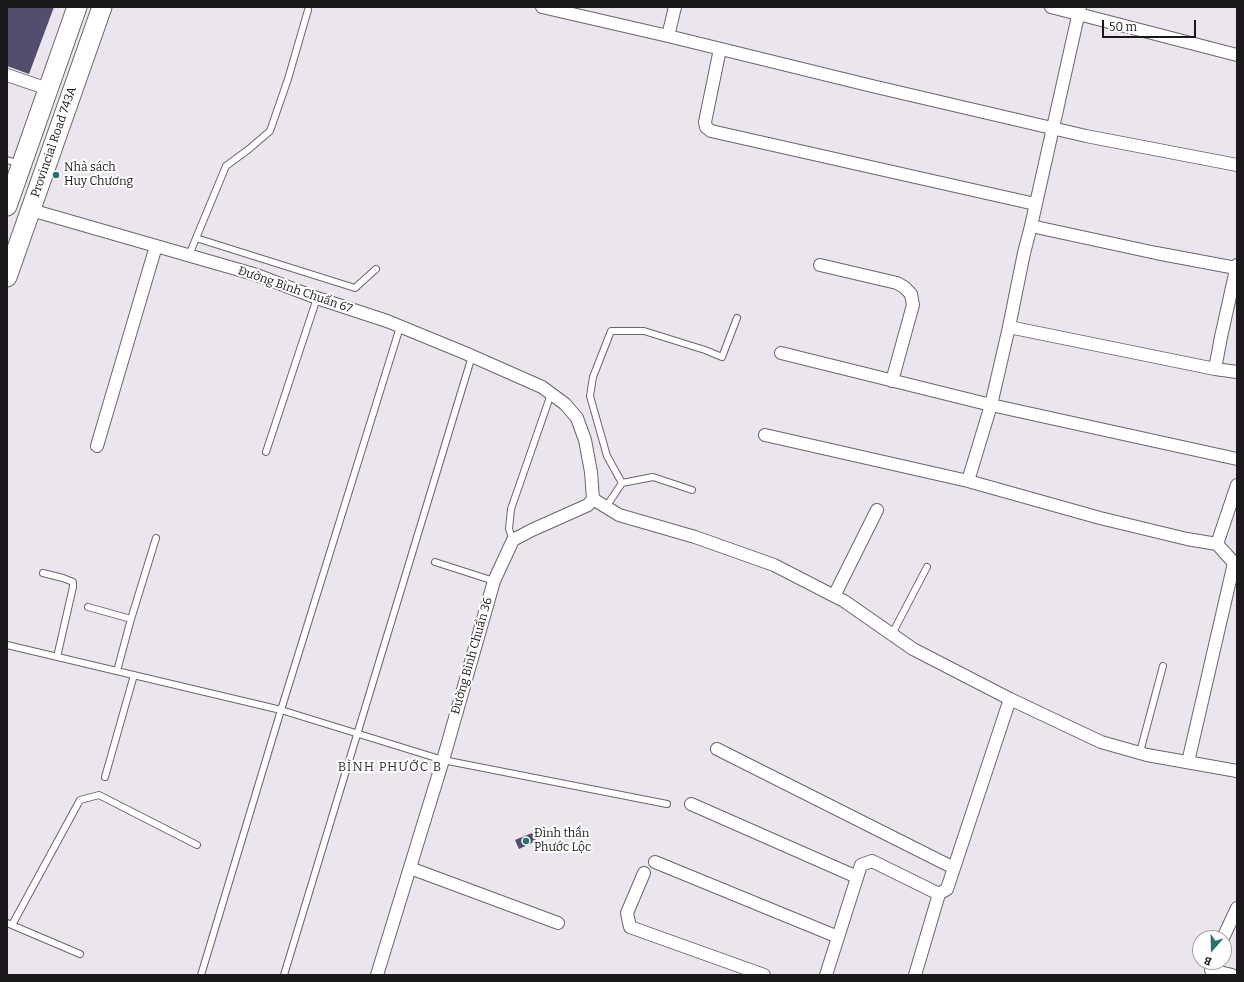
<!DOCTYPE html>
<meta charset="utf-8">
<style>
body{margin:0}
#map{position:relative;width:1244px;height:982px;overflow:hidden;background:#ebe6ed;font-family:Bitter,serif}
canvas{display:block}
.frame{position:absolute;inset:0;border:8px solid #1a181a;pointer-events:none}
.north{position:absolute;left:1192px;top:930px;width:40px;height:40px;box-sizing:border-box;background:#fff;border:1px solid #a3a3a3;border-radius:50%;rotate:200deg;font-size:11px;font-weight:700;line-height:16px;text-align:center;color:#1a181a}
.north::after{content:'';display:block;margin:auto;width:14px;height:18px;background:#277270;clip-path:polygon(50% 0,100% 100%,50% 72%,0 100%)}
.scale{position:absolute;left:1102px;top:20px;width:94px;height:18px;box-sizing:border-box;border:2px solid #1a181a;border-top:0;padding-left:5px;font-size:12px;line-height:14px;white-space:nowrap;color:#1a181a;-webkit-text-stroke:3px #fff;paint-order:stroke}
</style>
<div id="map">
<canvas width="1244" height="982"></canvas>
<div class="frame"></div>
<div class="north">B</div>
<div class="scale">50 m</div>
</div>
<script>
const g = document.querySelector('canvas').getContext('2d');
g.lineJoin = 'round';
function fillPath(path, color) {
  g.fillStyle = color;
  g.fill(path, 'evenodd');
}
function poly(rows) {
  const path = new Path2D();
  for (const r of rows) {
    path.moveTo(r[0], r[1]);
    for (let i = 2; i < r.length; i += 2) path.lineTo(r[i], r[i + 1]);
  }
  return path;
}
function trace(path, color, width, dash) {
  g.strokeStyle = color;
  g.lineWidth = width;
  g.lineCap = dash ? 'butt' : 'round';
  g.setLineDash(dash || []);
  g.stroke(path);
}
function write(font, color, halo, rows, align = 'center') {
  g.font = font + ' Bitter,serif';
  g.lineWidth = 4;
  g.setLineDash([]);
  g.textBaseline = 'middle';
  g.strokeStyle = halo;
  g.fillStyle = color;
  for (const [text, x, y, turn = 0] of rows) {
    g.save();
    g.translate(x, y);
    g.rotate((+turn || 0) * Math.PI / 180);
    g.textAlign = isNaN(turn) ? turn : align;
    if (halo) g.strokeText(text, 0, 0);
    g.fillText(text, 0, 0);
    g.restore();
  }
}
const building = poly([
 [7,7,54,7,29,74,7,66],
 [532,833,536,841,519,849,515,840]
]);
const lane = poly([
 [7,160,20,164],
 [196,238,355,288,376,269],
 [189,255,226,166,249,149,270,131,288,79,308,10],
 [266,452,317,298],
 [622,483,653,477,692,490],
 [606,507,622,483,607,456,590,396,593,377,611,331,644,331,705,350,722,357,737,318],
 [513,540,509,529,511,509,551,394],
 [435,562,494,581],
 [43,573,63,578,73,582,73,587,57,657],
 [88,607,131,619,117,671],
 [131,619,156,538],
 [892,634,927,567],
 [7,645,281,710,443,760,667,804],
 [1140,752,1163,666],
 [105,777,134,675],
 [7,923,80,954],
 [12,925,80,800,99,795,197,845],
 [201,975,281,710,400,327],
 [284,975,472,356]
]);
const street = poly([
 [542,7,668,36,872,86,1086,136,1237,165],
 [1051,7,1237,55],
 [1080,7,1031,226,1024,253,1009,327,991,405,968,481,1100,518,1187,539,1217,544,1237,485],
 [668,36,675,7],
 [720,49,705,122,706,127,711,131,1035,204],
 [7,75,48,89],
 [31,210,257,275,317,298,387,321,465,353,542,387,565,404,577,418,585,440,591,472,593,499,588,505,532,530,513,540,494,581,443,760,377,975],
 [1031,226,1156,253,1236,268],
 [820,265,897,283,904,287,911,294,913,305,892,381],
 [1237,265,1221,337,1215,369,1237,372],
 [1009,327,1215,369],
 [781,353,991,405,1237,459],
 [765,435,968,481],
 [97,446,156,246],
 [593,499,619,515,695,537,774,565,844,601,913,649,1010,699,1101,742,1147,755,1237,771],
 [834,596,877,510],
 [717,749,954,868],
 [1188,762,1234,563,1217,544],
 [691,804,857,877],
 [655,862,838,937],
 [410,868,558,923],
 [644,873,627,913,630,927,764,975],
 [1223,938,1237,908],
 [1211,970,1232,975],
 [826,975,861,865,872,861,939,894,947,889,1010,699],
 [915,975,939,894]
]);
const primary = poly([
 [7,206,77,7],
 [7,277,102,7]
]);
const markers = [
 [56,175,4,"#277270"],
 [526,841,4,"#277270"]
];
const streetNames = [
 ["Provincial Road 743A",54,142,-71],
 ["Đường Bình Chuẩn 67",295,290,19],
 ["Đường Bình Chuẩn 36",472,656,-74]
];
const poiNames = [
 ["Nhà sách",64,168],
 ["Huy Chương",64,182],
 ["Đình thần",534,834],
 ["Phước Lộc",534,848]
];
const neighbourhoodNames = [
 ["BÌNH PHƯỚC B",390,767]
];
fillPath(building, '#534e6d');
trace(lane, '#6a666c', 8);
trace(street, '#6a666c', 14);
trace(primary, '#6a666c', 21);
trace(lane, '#fff', 6);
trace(street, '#fff', 12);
trace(primary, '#fff', 19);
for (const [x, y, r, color] of markers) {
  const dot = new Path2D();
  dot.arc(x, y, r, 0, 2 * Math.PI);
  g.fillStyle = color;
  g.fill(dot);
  trace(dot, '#fff', 1.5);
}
write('12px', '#1a181a', '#fff', streetNames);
write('12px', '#1a181a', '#fff', poiNames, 'left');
g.letterSpacing = '1px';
write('13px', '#363238', '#fff', neighbourhoodNames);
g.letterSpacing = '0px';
</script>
